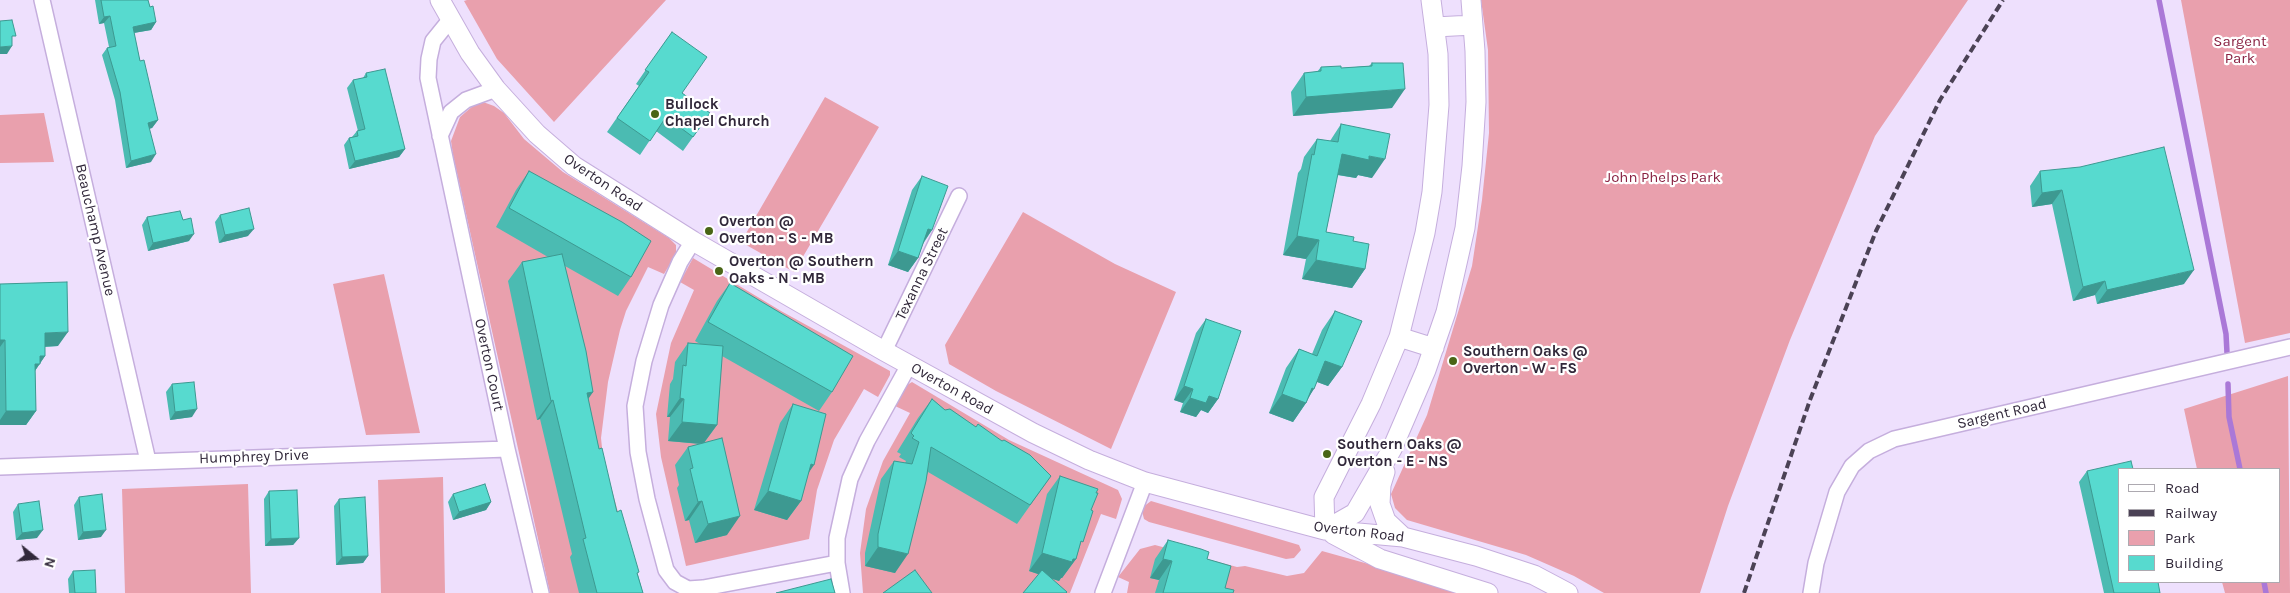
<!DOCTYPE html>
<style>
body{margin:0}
#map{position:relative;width:2290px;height:593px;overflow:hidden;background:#eee0fd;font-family:Karla,sans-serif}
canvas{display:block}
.legend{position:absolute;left:2118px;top:468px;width:162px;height:115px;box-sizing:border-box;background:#fff;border:1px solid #ada9b0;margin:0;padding:6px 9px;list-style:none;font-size:15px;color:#31283a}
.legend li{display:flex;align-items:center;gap:10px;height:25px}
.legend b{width:25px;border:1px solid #ada9b0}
.north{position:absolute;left:10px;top:533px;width:50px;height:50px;-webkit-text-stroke:4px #fff;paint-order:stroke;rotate:107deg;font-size:14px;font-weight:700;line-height:20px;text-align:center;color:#31283a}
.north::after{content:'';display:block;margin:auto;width:18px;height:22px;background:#31283a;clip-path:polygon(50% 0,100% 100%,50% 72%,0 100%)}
</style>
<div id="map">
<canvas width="2290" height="593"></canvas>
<ul class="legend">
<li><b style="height:6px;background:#fff"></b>Road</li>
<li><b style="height:6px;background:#4b4255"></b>Railway</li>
<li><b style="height:14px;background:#e9a0ad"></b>Park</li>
<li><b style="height:14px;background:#57dacf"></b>Building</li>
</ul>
<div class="north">N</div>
</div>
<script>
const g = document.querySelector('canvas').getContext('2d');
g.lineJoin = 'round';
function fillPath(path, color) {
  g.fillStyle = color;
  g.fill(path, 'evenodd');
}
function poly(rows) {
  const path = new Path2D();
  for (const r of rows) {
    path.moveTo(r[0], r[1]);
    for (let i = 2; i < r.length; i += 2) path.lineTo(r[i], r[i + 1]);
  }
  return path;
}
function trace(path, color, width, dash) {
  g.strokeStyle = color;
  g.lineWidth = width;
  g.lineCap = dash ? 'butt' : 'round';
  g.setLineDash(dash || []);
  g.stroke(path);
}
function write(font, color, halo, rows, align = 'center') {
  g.font = font + ' Karla,sans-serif';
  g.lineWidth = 4.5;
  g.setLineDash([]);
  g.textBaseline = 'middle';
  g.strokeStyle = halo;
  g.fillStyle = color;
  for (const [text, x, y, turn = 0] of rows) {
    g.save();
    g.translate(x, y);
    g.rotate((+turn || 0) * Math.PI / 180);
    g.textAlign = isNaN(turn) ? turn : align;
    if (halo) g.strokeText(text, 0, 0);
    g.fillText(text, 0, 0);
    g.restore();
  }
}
const green = poly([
 [467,0,666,0,554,122,497,59,464,1],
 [1481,0,1968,0,1875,136,1790,340,1728,506,1700,593,1604,593,1574,576,1526,555,1407,520,1395,508,1391,494,1427,415,1472,266,1482,200,1489,133,1488,50],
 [2181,0,2290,0,2290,333,2245,343],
 [825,97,879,127,794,272,741,242],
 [483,102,494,106,504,113,524,139,563,172,669,238,676,245,676,254,664,274,648,267,626,311,620,330,608,382,601,438,603,457,640,593,550,593,453,155,451,141,460,117,474,105],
 [44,113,54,162,0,163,0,115],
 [1023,212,1115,264,1176,292,1111,449,996,391,949,364,945,345],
 [693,258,781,311,890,371,890,375,878,397,864,389,834,440,817,490,809,539,686,566,661,457,656,414,671,343,694,290,680,282],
 [384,274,420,433,366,435,333,284],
 [2288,376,2290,593,2225,593,2222,582,2279,582,2279,469,2197,469,2184,409],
 [912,382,1009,440,1118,490,1122,499,1116,519,1101,514,1070,593,863,593,860,553,866,509,883,461,910,413,895,406,907,385],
 [443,477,445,593,381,593,378,480],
 [248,484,251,593,125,593,122,489],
 [1151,501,1299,545,1301,550,1294,558,1286,559,1149,522,1144,519,1142,511,1143,507],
 [1155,545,1237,567,1245,566,1287,576,1304,573,1322,551,1472,593,1127,593,1129,582,1118,577,1140,549]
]);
const stream = poly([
 [2159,0,2226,334,2227,353],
 [2228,384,2229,417,2240,469],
 [2264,582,2266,593]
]);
const minor = poly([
 [42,0,148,461],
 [450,20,433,41,429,59,428,78,507,449,541,593],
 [440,136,451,112,466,100,496,89],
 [693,241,680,262,661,305,644,361,635,406,638,452,647,499,666,570,675,582,688,589,703,588,837,563],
 [884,351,959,196],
 [0,467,507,449],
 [842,593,837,563,837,538,850,479,867,441,909,365],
 [1103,593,1145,482],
 [1811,593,1816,563,1837,492,1852,466,1869,451,1894,439,2290,347]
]);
const tertiary = poly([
 [440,0,470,53,496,89,537,134,574,166,693,241,884,351,1033,433,1089,460,1145,482,1325,530,1403,537,1476,556,1534,575,1568,593],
 [1435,27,1473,25],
 [1399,337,1434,348],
 [1385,472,1381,485,1380,504,1386,521,1403,537],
 [1325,530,1355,513,1392,449,1426,370,1446,312,1465,228,1472,166,1476,102,1475,51,1471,0],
 [1325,530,1324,497,1371,404,1399,337,1425,233,1432,192,1439,105,1438,54,1431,0],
 [1333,534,1380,559,1488,593]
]);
const rail = poly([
 [1744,593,1810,400,1876,231,1940,100,2003,0]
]);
const wall = poly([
 [95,0,148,0,150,7,156,22,151,30,134,33,140,61,158,120,152,128,149,129,151,162,126,168,115,100,102,55,107,48,109,47,104,23,99,24],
 [672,32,682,93,710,113,683,151,656,131,640,155,607,132,639,86,636,84],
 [1372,63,1392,108,1293,116,1291,92,1304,73,1317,72,1321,67,1341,68,1369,66],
 [366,73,405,149,399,157,349,169,344,145,349,138,352,137,357,131,358,131,347,88,353,80,363,78],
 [1341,124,1372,178,1358,175,1356,178,1337,175,1326,232,1353,241,1365,269,1352,288,1302,279,1306,259,1283,255,1298,173,1301,169,1304,157,1317,139,1330,141],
 [529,171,631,277,618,296,565,266,593,392,588,398,599,449,617,512,638,575,643,593,579,593,570,557,572,554,540,419,537,420,508,281,522,262,548,257,496,227,516,190],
 [2040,171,2184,284,2097,304,2095,295,2073,301,2052,204,2032,207,2030,186],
 [922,176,932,230,923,244,918,258,908,272,888,265,912,190],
 [220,215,248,236,219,243,215,222],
 [147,217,183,220,189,241,148,251,142,225],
 [730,283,832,392,819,411,722,356,717,425,704,443,727,535,695,543,689,520,685,521,677,488,679,485,675,465,688,447,700,444,668,441,670,417,667,417,670,384,673,379,675,362,688,343,700,344,695,341,717,301],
 [0,284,58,346,45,347,45,356,35,371,36,411,26,425,0,425],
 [1335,311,1342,367,1328,386,1317,382,1306,403,1293,422,1269,413,1286,368,1299,349,1312,354,1322,330],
 [1206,319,1218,399,1208,413,1201,410,1196,417,1180,412,1183,403,1174,400,1196,333],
 [172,384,192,417,170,420,166,392],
 [932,399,945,410,1051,476,1017,524,928,472,895,573,865,566,865,553,881,479,894,461,905,463,906,461,899,457,901,454,897,452,918,418],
 [793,404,808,474,801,501,787,520,754,510,780,423],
 [2087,471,2160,593,2104,593,2079,482],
 [1060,476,1091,510,1076,559,1062,578,1061,578,1059,581,1029,571,1047,494],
 [269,491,299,538,293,545,265,546,264,499],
 [453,494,491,502,486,510,453,520,448,502],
 [79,497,101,537,78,540,74,505],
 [339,499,368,556,363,563,336,565,334,506],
 [18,504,37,538,16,540,13,512],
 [1168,540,1207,559,1225,588,1233,593,1155,593,1159,580,1150,578,1155,559],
 [73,571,96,593,69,593,68,579]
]);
const shadedWall = poly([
 [110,16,104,23,99,24,104,17],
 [156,22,151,30,127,34,133,27],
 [12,46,7,54,0,54,0,47],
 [1405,89,1392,108,1293,116,1306,97],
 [158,120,152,128,142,130,148,123],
 [405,149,399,157,349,169,355,161],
 [156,154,151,162,126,168,131,161],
 [1342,154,1369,156,1385,159,1372,178,1358,175,1356,178,1328,173],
 [2062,190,2052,204,2032,207,2042,193],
 [254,229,248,236,219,243,225,235],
 [928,229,932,230,922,244],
 [194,234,189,241,148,251,153,243],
 [1297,236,1319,240,1306,259,1283,255],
 [898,251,918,258,908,272,888,265],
 [1316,260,1365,269,1352,288,1302,279],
 [2194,270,2184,284,2097,304,2107,290],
 [2105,281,2095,295,2073,301,2083,287],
 [68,332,58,346,35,347,45,333],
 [0,340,5,340,0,347],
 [40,356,45,356,30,378,25,378],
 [1325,361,1342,367,1328,386,1312,380],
 [1184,386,1193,389,1183,403,1174,400],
 [1312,388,1314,389,1305,403,1306,403,1293,422,1269,413,1282,394],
 [593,392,580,411,587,393],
 [1209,396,1218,399,1208,413,1201,410,1196,417,1180,412,1190,398],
 [680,398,684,399,670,417,667,417],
 [553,400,540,419,537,420,551,401],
 [197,409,192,417,170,420,175,412],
 [6,411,36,411,26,425,0,425,0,420],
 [682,422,717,425,703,444,668,441],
 [811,464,814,465,801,484],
 [768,491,801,501,787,520,754,510],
 [702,501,689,520,685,521,698,502],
 [491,502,486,510,453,520,459,512],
 [740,516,727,535,695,543,708,524],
 [43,530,37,538,16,540,22,533],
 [106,530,101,537,78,540,83,532],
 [299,538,293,545,265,546,271,539],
 [878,547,908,554,895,573,865,566],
 [1042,553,1076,559,1062,578,1061,578,1059,581,1029,571],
 [368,556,363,563,336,565,342,557],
 [1163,559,1172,561,1159,580,1150,578]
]);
const building = poly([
 [101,0,148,0,150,7,153,6,156,22,133,27,140,61,144,60,158,120,148,123,156,154,131,161,120,92,107,48,116,46,110,16,104,17,101,0],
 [12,20,16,36,12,36,12,46,0,47,0,21,12,20],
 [672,32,707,57,682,93,710,113,693,137,666,117,650,141,617,118,649,72,645,70,672,32],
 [1372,63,1403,63,1405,89,1306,97,1304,73,1321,71,1321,67,1341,66,1341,68,1372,66,1372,63],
 [385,69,405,149,355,161,349,138,358,136,357,131,365,129,353,80,367,77,366,73,385,69],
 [1341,124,1390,134,1385,159,1369,156,1369,160,1342,154,1326,232,1354,237,1353,241,1369,244,1365,269,1316,260,1319,240,1297,236,1312,154,1314,155,1317,139,1338,142,1341,124],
 [2164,147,2194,270,2107,290,2105,281,2083,287,2062,190,2042,193,2040,171,2080,167,2164,147],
 [529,171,622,222,651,241,631,277,509,208,529,171],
 [922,176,948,186,932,230,928,229,918,258,898,251,922,176],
 [249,208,254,229,225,235,220,215,249,208],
 [180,211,183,220,191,218,194,234,153,243,147,217,180,211],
 [562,254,586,351,593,392,587,393,599,449,602,448,617,512,621,510,639,572,637,573,643,593,597,593,583,539,586,538,553,400,551,401,522,262,562,254],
 [67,282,68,332,45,333,45,356,40,356,40,364,35,364,36,411,6,411,5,340,0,340,0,284,67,282],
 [730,283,853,356,832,392,708,322,730,283],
 [1335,311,1362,321,1342,367,1325,361,1314,389,1312,388,1306,403,1282,394,1299,349,1317,356,1335,311],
 [1206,319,1241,331,1218,399,1209,396,1206,403,1190,398,1193,389,1184,386,1206,319],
 [688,343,723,346,717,425,682,422,684,399,680,398,683,365,686,366,688,343],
 [194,382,197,409,175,412,172,384,194,382],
 [932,399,945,410,950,409,976,427,978,424,1002,441,1004,440,1030,455,1051,476,1030,505,931,447,926,481,908,554,878,547,878,534,894,461,912,464,919,442,912,438,914,436,911,433,932,399],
 [793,404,826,414,814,465,811,464,801,501,768,491,793,404],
 [722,438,740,516,708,524,702,501,698,502,690,469,693,468,688,447,722,438],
 [2131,461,2133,469,2119,469,2119,582,2158,582,2160,593,2114,593,2087,471,2131,461],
 [1060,476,1098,489,1096,493,1098,493,1091,510,1093,511,1083,542,1081,541,1076,559,1073,559,1072,562,1042,553,1060,476],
 [485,484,491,502,459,512,453,494,485,484],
 [297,490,299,538,271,539,269,491,297,490],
 [102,494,106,530,83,532,79,497,102,494],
 [365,497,368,556,342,557,339,499,365,497],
 [39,501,43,530,22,533,18,504,39,501],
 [1168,540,1201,549,1209,552,1207,559,1231,566,1225,588,1234,590,1233,593,1163,593,1172,561,1163,559,1168,540],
 [95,570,96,593,75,593,73,571,95,570],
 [915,570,932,593,883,593,915,570],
 [1042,570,1067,592,1066,593,1023,593,1042,570],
 [831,579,835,593,776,593,831,579]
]);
const markers = [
 [655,114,5,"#496516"],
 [709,231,5,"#496516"],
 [719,271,5,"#496516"],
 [1453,361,5,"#496516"],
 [1327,454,5,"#496516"]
];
const parkNames = [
 ["Sargent",2240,42],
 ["Park",2240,59],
 ["John Phelps Park",1663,178]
];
const poiNames = [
 ["Bullock",665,105],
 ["Chapel Church",665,122],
 ["Overton @",719,222],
 ["Overton - S - MB",719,239],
 ["Overton @ Southern",729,262],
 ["Oaks - N - MB",729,279],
 ["Southern Oaks @",1463,352],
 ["Overton - W - FS",1463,369],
 ["Southern Oaks @",1337,445],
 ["Overton - E - NS",1337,462]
];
const streetNames = [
 ["Overton Road",603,183,34],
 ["Beauchamp Avenue",95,230,77],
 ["Texanna Street",922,274,-64],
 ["Overton Court",489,365,78],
 ["Overton Road",952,389,29],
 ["Sargent Road",2002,414,-13],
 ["Humphrey Drive",254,457,-2],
 ["Overton Road",1359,532,7]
];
fillPath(green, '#e9a0ad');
trace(stream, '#aa78d7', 5.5);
trace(minor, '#c5aedd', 18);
trace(tertiary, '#c5aedd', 21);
trace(minor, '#fff', 15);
trace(tertiary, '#fff', 19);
trace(rail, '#4b4255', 4, [8, 4]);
fillPath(wall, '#4bbbb2');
fillPath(shadedWall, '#3d9991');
fillPath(building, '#57dacf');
trace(building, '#3d9991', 1);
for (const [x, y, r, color] of markers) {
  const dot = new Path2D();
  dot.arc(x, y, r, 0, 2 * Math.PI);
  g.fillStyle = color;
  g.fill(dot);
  trace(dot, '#fff', 2);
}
write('15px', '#892242', '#fff', parkNames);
write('bold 15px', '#31283a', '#fff', poiNames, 'left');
write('15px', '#31283a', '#fff', streetNames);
</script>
